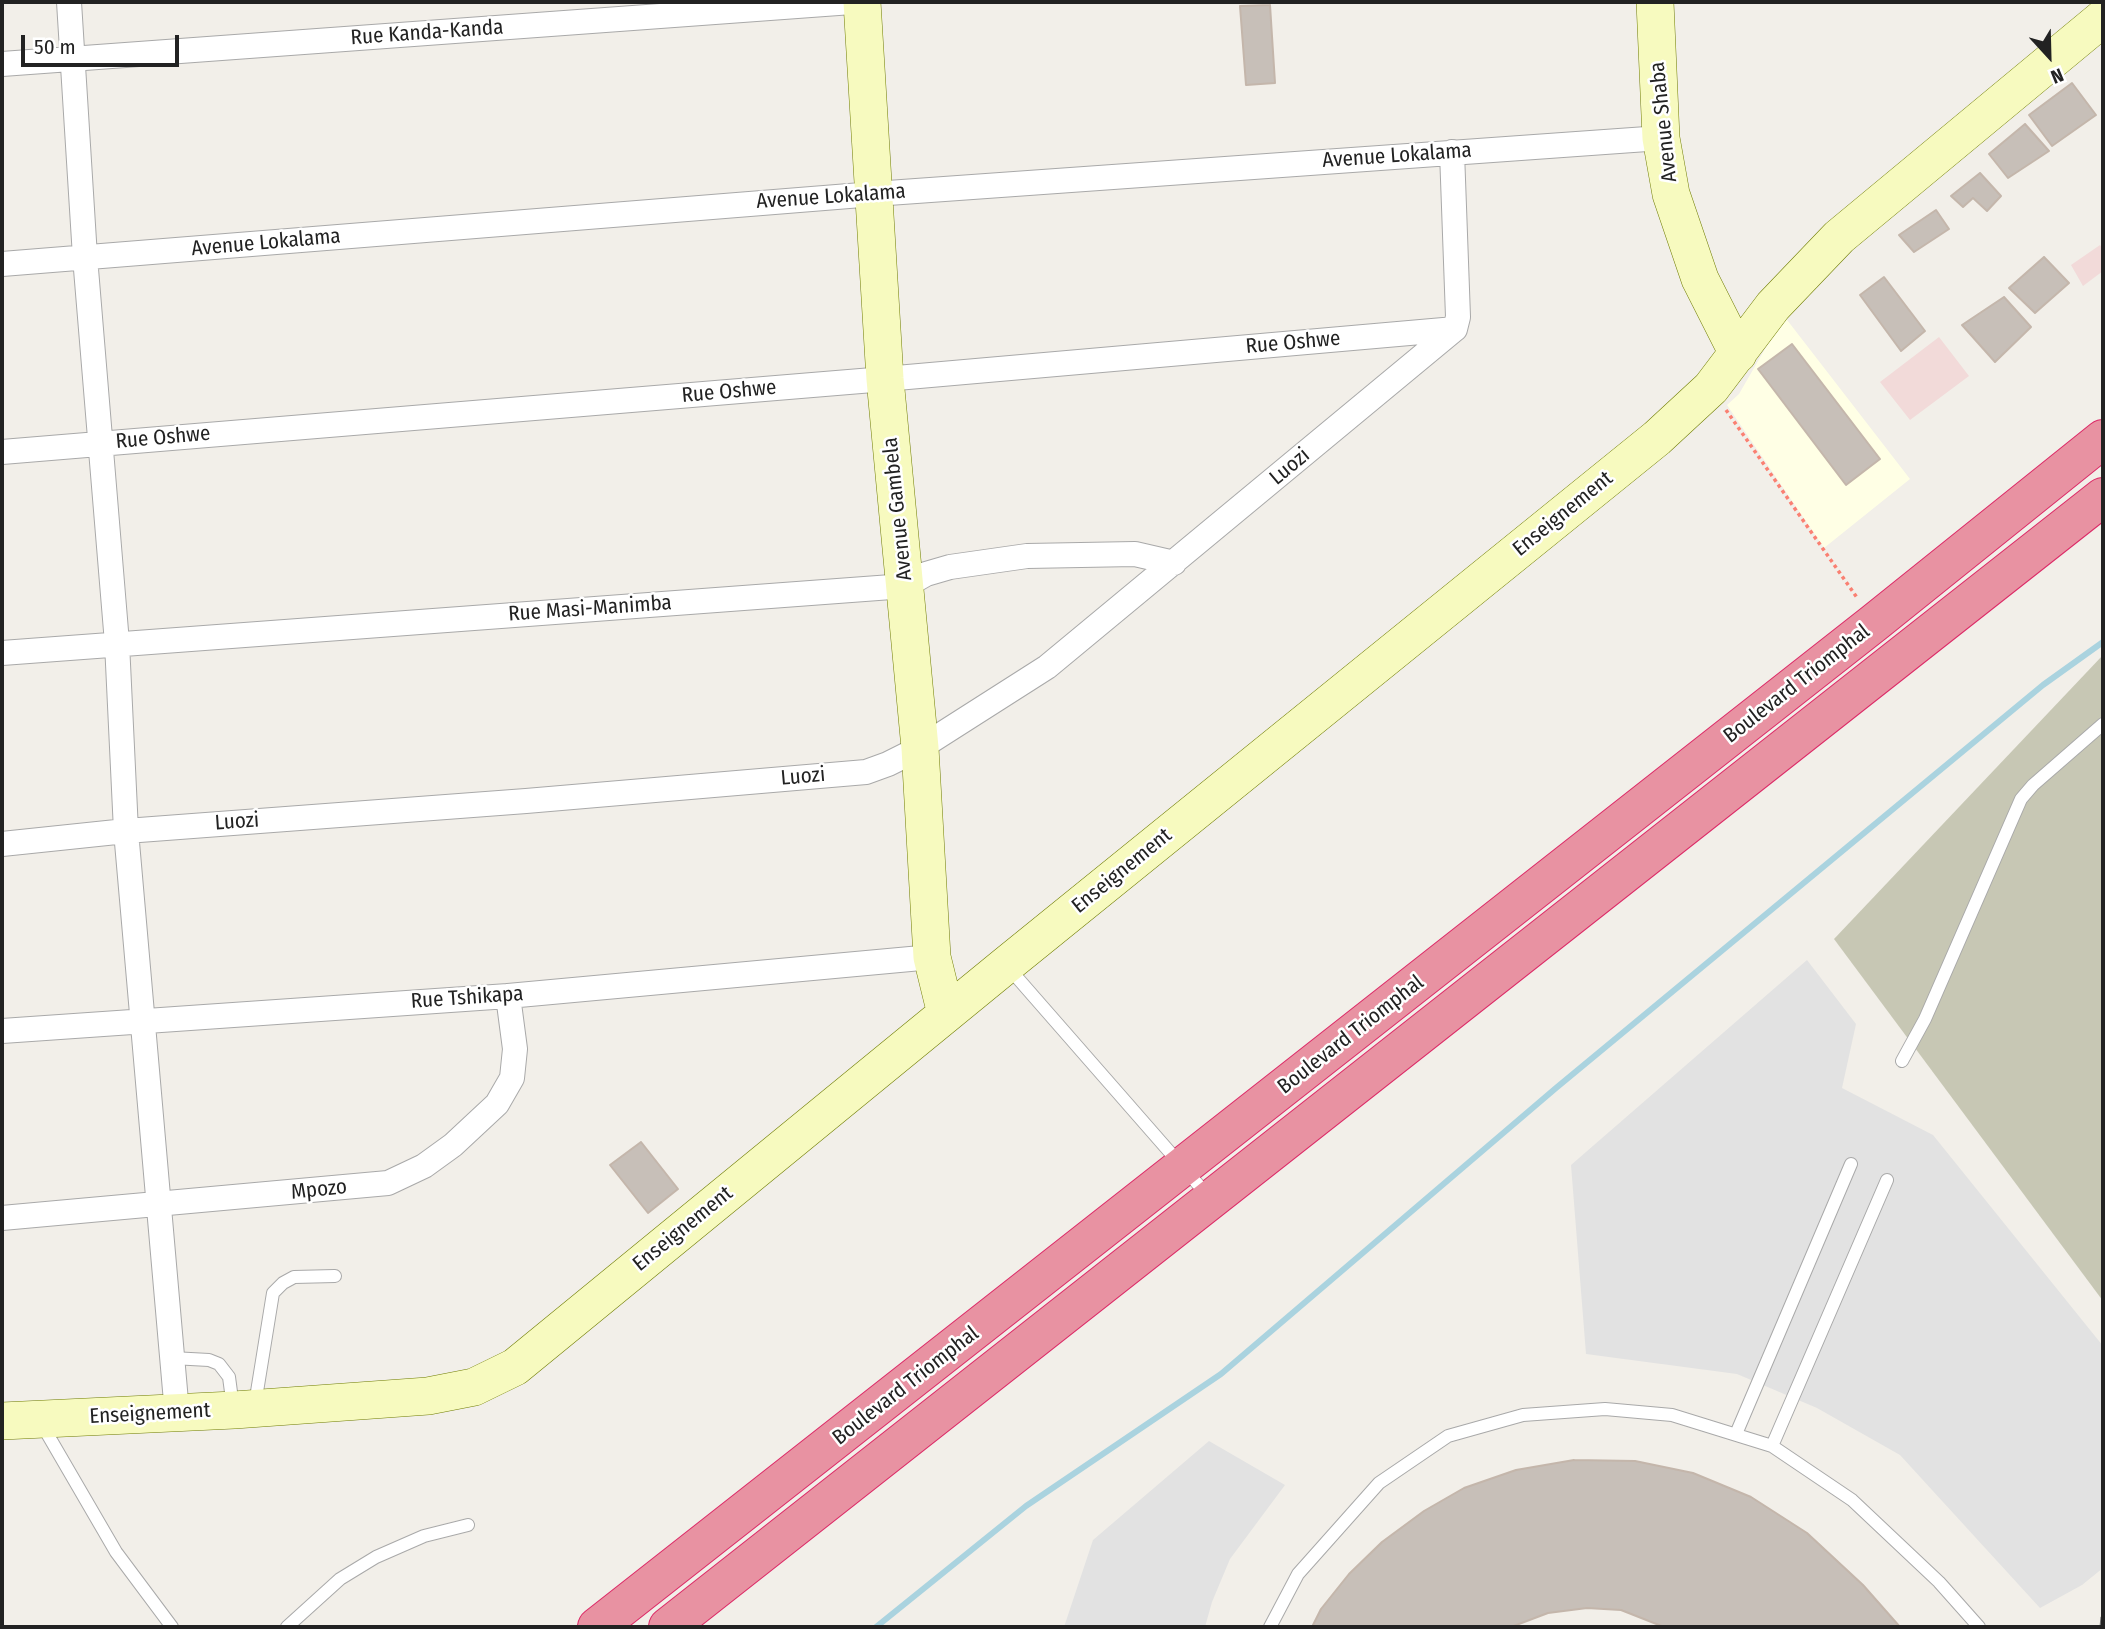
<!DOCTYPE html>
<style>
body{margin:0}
#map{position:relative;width:2105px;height:1629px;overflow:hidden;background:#f2efe9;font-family:"Fira Sans Condensed",sans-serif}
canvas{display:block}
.frame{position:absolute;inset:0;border:4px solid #222;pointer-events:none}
.north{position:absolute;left:2014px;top:21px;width:70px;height:70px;-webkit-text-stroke:5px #fff;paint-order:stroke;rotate:158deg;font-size:19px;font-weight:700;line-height:28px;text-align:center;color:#222}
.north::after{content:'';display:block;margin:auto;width:24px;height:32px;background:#222;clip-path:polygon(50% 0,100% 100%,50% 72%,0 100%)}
.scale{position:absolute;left:21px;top:35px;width:158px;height:32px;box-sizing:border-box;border:4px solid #222;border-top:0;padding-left:9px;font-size:21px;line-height:24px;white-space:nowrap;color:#222;-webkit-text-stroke:5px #fff;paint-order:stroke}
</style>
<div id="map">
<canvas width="2105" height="1629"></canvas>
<div class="frame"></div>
<div class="north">N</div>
<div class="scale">50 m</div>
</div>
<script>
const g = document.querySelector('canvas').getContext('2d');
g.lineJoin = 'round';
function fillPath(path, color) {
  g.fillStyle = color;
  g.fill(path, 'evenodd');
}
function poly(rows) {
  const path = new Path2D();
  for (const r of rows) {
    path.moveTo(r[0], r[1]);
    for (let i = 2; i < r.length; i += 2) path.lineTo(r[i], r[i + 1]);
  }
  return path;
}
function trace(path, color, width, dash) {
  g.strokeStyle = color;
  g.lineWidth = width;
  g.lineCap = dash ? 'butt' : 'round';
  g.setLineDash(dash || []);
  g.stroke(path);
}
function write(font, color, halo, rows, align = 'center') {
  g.font = font + ' "Fira Sans Condensed",sans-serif';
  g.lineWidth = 5;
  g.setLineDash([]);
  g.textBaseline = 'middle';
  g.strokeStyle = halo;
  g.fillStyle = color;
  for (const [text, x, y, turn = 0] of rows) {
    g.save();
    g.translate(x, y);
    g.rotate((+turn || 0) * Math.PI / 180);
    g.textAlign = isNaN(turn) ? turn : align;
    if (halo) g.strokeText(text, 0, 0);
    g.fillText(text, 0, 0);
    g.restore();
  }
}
const commercial = poly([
 [2100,245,2103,249,2103,271,2083,286,2071,265],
 [1939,337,1969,376,1910,420,1880,382]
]);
const education = poly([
 [1784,316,1910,479,1824,548,1727,405,1739,394]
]);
const construction = poly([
 [2103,655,2103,1301,1834,939]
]);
const parking = poly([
 [1807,960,1856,1024,1842,1088,1933,1135,2103,1346,2103,1568,2082,1585,2040,1608,1900,1455,1817,1408,1737,1374,1586,1354,1571,1165],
 [1209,1441,1285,1485,1230,1559,1212,1602,1205,1627,1064,1627,1093,1540]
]);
const stream = poly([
 [876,1627,1026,1506,1221,1374,1556,1088,2043,685,2103,642]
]);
const building = poly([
 [1270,5,1275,83,1246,85,1240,6,1270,5],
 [2072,83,2096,115,2052,146,2029,115,2072,83],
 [2025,124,2049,151,2008,178,1989,154,2025,124],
 [1980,173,2001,196,1987,211,1973,198,1963,207,1951,196,1980,173],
 [1936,210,1949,229,1914,252,1899,235,1936,210],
 [2044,257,2069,283,2035,313,2009,288,2044,257],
 [1884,277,1925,331,1901,351,1860,295,1884,277],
 [2004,297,2031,327,1995,362,1962,325,2004,297],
 [1792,344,1880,459,1846,485,1758,369,1792,344],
 [641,1142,678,1189,648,1213,610,1165,641,1142],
 [1574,1460,1635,1461,1693,1473,1751,1497,1807,1533,1863,1585,1900,1627,1664,1627,1621,1610,1587,1608,1548,1613,1511,1627,1312,1627,1321,1609,1349,1574,1382,1542,1424,1511,1464,1488,1516,1470,1574,1460]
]);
const path = poly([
 [1726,410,1858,599]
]);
const lane = poly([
 [1007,966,1209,1197],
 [1902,1061,1925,1019,2021,799,2033,785,2103,724],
 [172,1358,209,1360,219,1364,229,1377,233,1407],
 [255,1404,273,1293,283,1283,294,1277,335,1276],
 [41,1423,116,1552,172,1627],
 [1736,1434,1851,1164],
 [1772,1446,1887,1180],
 [287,1627,340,1579,376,1557,424,1536,468,1525],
 [1270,1627,1298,1574,1379,1483,1448,1436,1523,1415,1605,1409,1672,1415,1772,1446,1852,1500,1939,1582,1979,1627]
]);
const street = poly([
 [69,2,85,257,117,643,126,831,177,1413],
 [2,64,852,2],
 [1452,152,1458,317,1455,329],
 [2,264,874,194,1661,138],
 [2,452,885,379,1455,329],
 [2,653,905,586,926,574,950,567,1027,556,1135,554,1174,563],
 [2,844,126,831,526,801,866,772,888,764,920,748,1047,667,1455,329],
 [2,1031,508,996,932,957],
 [2,1218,388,1183,424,1166,453,1145,497,1104,512,1078,515,1049,508,996]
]);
const secondary = poly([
 [862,2,885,379,920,748,932,957,946,1014],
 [1655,2,1661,138,1671,194,1700,279,1738,354],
 [2,1421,234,1410,428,1396,474,1387,515,1367,1006,965,1657,438,1711,388,1773,306,1839,237,2103,18]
]);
const highway = poly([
 [597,1627,1874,623,2103,439],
 [668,1627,2103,497]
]);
const rail = poly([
 [2102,1627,2103,1617]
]);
const streetNames = [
 ["Rue Kanda-Kanda",427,33,-4],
 ["Avenue Shaba",1664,122,-96],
 ["Avenue Lokalama",1397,156,-4],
 ["Avenue Lokalama",831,197,-4],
 ["Avenue Lokalama",266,243,-5],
 ["Rue Oshwe",1293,343,-5],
 ["Rue Oshwe",729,392,-5],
 ["Rue Oshwe",163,438,-5],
 ["Luozi",1290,467,-40],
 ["Avenue Gambela",898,509,-96],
 ["Enseignement",1563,514,-39],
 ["Rue Masi-Manimba",590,609,-4],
 ["Boulevard Triomphal",1797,684,-38],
 ["Luozi",803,777,-5],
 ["Luozi",237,822,-4],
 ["Enseignement",1122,871,-39],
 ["Rue Tshikapa",467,998,-4],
 ["Boulevard Triomphal",1351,1035,-38],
 ["Mpozo",319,1190,-6],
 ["Enseignement",683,1229,-39],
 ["Boulevard Triomphal",906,1386,-38],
 ["Enseignement",150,1414,-3]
];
fillPath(commercial, '#f2dad9');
fillPath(education, '#ffffe5');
fillPath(construction, '#c7c7b4');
fillPath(parking, '#e2e2e2');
trace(stream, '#aad3df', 6);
fillPath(building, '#c7bfb8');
trace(building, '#c4b6ab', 2);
trace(lane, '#a9a9a9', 14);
trace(street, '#a9a9a9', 26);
trace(secondary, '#707d05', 38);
trace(highway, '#dc2a67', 40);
trace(path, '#fa8072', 3.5, [3.5, 3.5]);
trace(lane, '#fff', 12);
trace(street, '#fff', 24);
trace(secondary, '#f7fabf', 37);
trace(highway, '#e892a2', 38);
trace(rail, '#707070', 5, [14, 14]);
write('21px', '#222', '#fff', streetNames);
</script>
